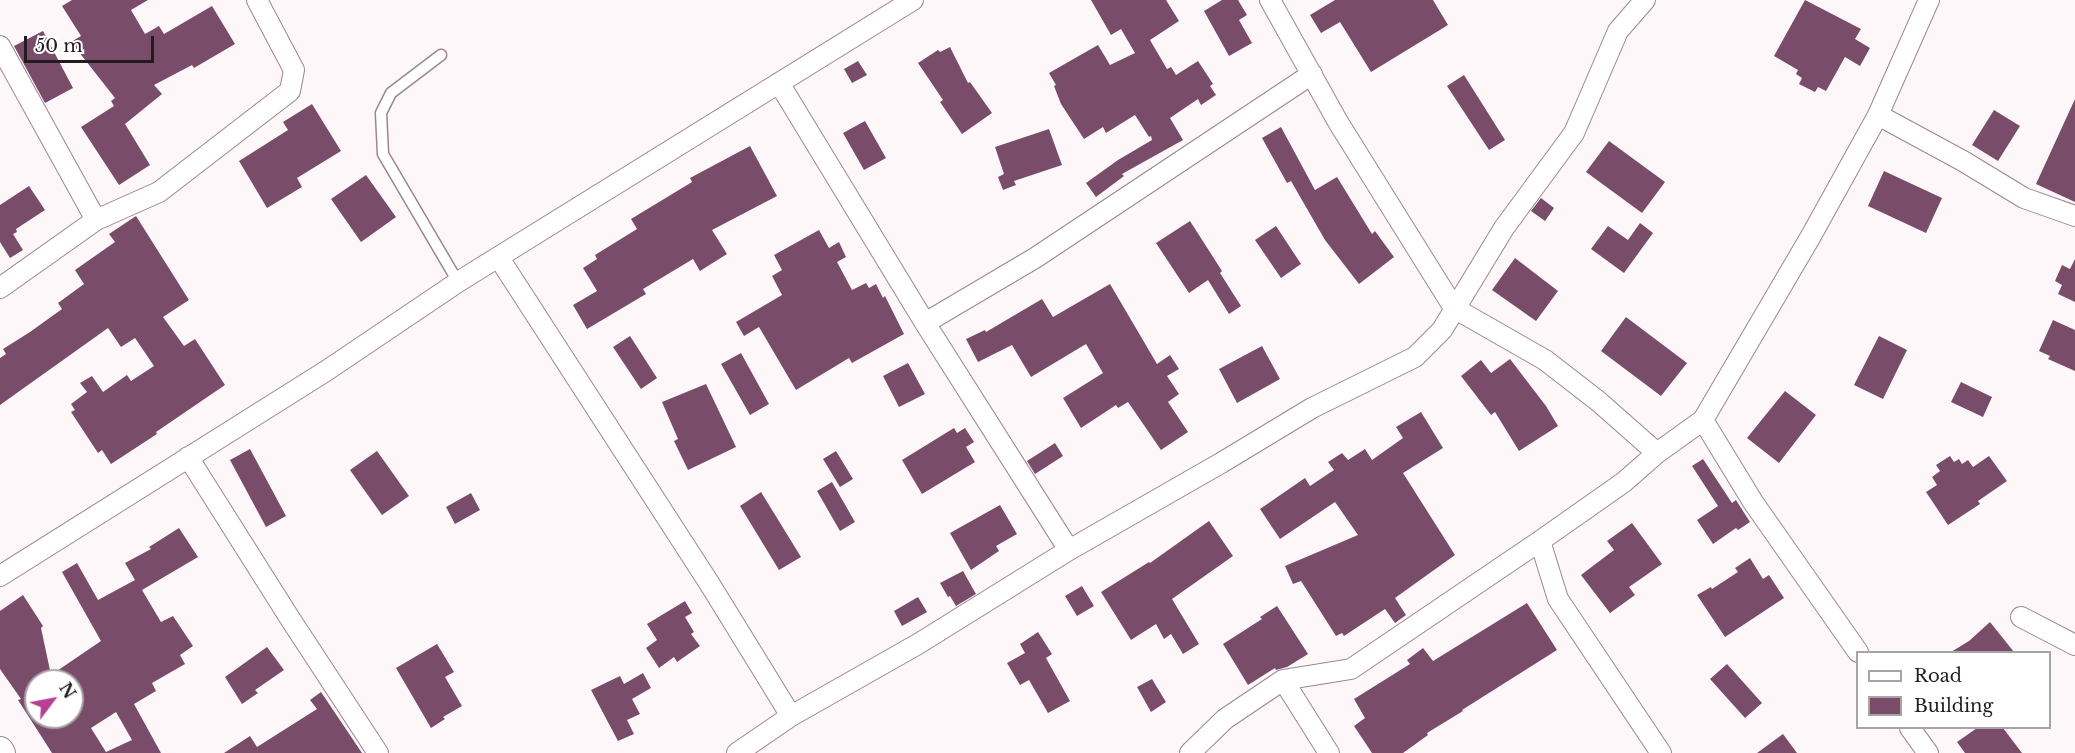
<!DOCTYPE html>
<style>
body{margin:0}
#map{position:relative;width:2075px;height:753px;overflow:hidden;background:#fdf7fa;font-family:"Libre Baskerville",serif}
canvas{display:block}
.legend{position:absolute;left:1856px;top:651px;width:195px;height:78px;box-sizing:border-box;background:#fff;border:2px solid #a7a4a6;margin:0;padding:8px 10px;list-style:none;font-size:18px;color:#241b21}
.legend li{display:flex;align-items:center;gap:12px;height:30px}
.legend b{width:30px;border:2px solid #a7a4a6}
.north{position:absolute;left:24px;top:669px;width:60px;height:60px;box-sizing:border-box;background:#fff;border:2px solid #a7a4a6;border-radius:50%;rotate:58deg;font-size:16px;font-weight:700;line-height:24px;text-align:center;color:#241b21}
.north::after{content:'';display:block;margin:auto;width:21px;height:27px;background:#b73f94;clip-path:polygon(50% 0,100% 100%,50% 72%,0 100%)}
.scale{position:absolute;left:24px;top:36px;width:130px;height:27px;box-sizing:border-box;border:3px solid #241b21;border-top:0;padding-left:8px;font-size:18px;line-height:21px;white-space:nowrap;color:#241b21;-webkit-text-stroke:4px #fff;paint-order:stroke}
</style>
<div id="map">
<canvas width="2075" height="753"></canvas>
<ul class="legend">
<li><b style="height:8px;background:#fff"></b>Road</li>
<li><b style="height:16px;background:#794d69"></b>Building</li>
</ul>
<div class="north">N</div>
<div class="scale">50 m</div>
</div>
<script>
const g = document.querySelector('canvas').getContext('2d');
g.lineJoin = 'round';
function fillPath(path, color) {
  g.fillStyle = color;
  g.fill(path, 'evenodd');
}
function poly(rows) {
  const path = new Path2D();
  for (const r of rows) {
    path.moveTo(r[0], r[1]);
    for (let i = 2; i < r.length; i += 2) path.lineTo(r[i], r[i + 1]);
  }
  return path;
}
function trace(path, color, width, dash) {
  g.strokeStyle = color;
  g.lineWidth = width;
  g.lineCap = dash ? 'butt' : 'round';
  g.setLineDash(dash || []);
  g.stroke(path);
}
const building = poly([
 [72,0,148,0,131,10,145,34,159,26,164,34,212,6,235,44,194,68,192,65,154,85,162,94,125,124,150,165,119,185,81,127,114,106,111,101,115,98,71,42,81,36,62,6],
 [1091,0,1166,0,1179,21,1150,40,1167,69,1171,67,1176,75,1198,61,1213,84,1210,86,1216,95,1201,105,1198,99,1170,118,1183,140,1122,174,1124,176,1096,197,1086,183,1118,160,1152,140,1151,136,1149,137,1135,115,1106,133,1103,127,1084,139,1061,104,1054,86,1056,85,1049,73,1098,45,1110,65,1135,53,1121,29,1111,35],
 [1222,0,1238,0,1247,15,1239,20,1252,43,1229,56,1204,11],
 [1335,0,1433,0,1448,25,1371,72,1340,22,1321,33,1310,15],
 [1805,0,1861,29,1855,39,1870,48,1860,66,1845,57,1826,91,1818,87,1815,92,1799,84,1802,78,1796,74,1798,70,1774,56],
 [43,31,73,88,45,103,14,46],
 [950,47,968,83,970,82,992,113,962,134,940,102,943,100,918,63,938,50,940,52],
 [858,61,867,75,852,83,844,69],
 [1464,75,1505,140,1489,150,1447,86],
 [2075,99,2075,202,2036,184],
 [312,104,341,151,297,178,302,187,267,208,239,161,288,130,283,122],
 [1994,110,2020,126,1998,161,1972,145],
 [865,121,886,158,864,170,843,133],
 [1281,127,1315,190,1337,177,1372,234,1375,231,1394,257,1359,284,1325,240,1291,181,1287,183,1262,138],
 [1049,129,1062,165,1014,181,1016,185,1003,190,998,177,1004,174,995,147],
 [1609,141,1665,182,1642,213,1586,172],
 [750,146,777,196,712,230,727,254,700,271,693,259,643,289,646,294,587,329,573,305,597,291,583,268,597,259,595,255,637,229,631,219,692,182,690,178],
 [1884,171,1942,198,1926,233,1868,206],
 [366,175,396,217,361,242,331,199],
 [29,186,45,210,16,229,17,232,13,234,23,250,10,258,0,242,0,205],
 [1541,198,1554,208,1545,221,1531,211],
 [136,216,189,300,163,317,184,346,195,339,225,385,156,432,157,434,111,464,102,450,98,453,71,412,75,410,71,404,87,392,80,383,92,376,103,392,127,375,131,381,154,366,135,338,121,347,108,328,0,405,0,358,6,354,3,349,30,332,62,309,58,303,84,284,75,270,115,242,109,234],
 [1190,221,1222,271,1220,273,1241,306,1229,314,1208,280,1189,293,1156,243],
 [1640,223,1653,233,1624,273,1591,249,1608,226,1628,240],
 [1276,226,1301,264,1281,278,1255,240],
 [819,230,829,248,839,242,846,257,837,262,852,290,866,283,869,288,876,284,883,298,885,296,904,334,852,363,849,358,796,390,759,327,744,336,736,322,782,295,772,276,782,270,774,255],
 [1515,258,1558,291,1536,321,1492,290],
 [2075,259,2075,302,2058,294,2062,285,2055,281,2062,265,2070,269],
 [1110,284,1157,364,1170,355,1179,369,1167,376,1179,394,1168,402,1188,432,1161,450,1128,402,1118,408,1116,405,1081,428,1063,398,1103,373,1086,344,1031,377,1012,345,978,362,966,339,985,330,986,332,1042,299,1053,317],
 [1626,317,1687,363,1661,396,1601,351],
 [2053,320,2075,330,2075,371,2048,359,2050,356,2039,351],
 [630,336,657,378,641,389,613,347],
 [1879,336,1907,350,1883,399,1854,385],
 [1262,346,1280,379,1237,403,1219,369],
 [741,353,769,404,750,415,721,364],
 [1510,359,1546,406,1558,426,1519,451,1495,412,1491,415,1461,376,1481,360,1491,373],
 [908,363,925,394,899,407,883,376],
 [1961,382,1992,397,1983,417,1951,402],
 [706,384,736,447,688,470,674,441,678,439,662,402],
 [1785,391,1816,415,1779,463,1747,438],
 [1421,412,1443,448,1403,473,1455,555,1395,598,1406,615,1395,623,1385,609,1344,636,1342,633,1336,636,1301,581,1293,584,1285,566,1358,535,1335,502,1280,539,1260,509,1305,478,1310,486,1334,470,1328,462,1342,453,1348,460,1365,449,1372,460,1403,438,1396,427],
 [954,428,957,433,965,428,974,442,966,447,975,462,922,494,902,460],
 [1055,443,1063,456,1035,474,1027,461],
 [250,449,286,516,266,527,230,460],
 [377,451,409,496,382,515,350,470],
 [836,451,853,479,840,487,823,459],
 [1950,456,1954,462,1959,459,1962,464,1968,460,1973,467,1989,456,2007,481,1978,501,1980,504,1948,525,1926,492,1937,485,1932,477,1940,471,1936,465],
 [1703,459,1732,503,1736,500,1750,522,1738,530,1736,528,1713,544,1697,520,1718,506,1692,466],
 [832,482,855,522,840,531,817,491],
 [761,492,801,557,779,570,740,506],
 [471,493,480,510,455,524,446,507],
 [1000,505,1017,534,996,546,999,551,971,570,950,533],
 [1209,521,1233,556,1172,599,1199,644,1183,654,1171,634,1164,639,1156,624,1131,640,1101,592,1149,562,1150,563],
 [1632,523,1662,564,1629,587,1635,595,1610,613,1581,575,1614,550,1607,541],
 [179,528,198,557,142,590,161,622,173,616,193,646,180,655,185,664,152,683,156,691,134,704,161,753,52,753,18,700,21,699,0,669,0,611,23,595,43,626,41,628,51,675,101,641,62,572,77,563,98,600,135,580,125,563,151,549,149,547],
 [36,681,72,681,72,717,36,717],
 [116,712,132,740,106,752,91,728],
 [1750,558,1763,579,1769,575,1784,598,1725,637,1697,595,1711,587,1712,589,1738,572,1735,568],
 [963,571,976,594,956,606,950,596,948,597,940,583],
 [1082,586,1094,606,1077,616,1065,596],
 [918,597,927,612,902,626,894,611],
 [685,601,692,613,685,617,694,632,691,634,700,646,677,662,674,657,659,668,646,648,657,640,647,624],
 [1527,603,1557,650,1462,710,1463,711,1427,733,1428,735,1403,753,1372,753,1354,726,1365,718,1354,699,1410,664,1407,660,1423,648,1433,661],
 [1277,606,1308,654,1287,667,1276,670,1275,668,1248,685,1223,644,1262,619,1260,617],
 [1990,622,2014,652,1951,652,1969,641],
 [1038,632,1052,654,1046,658,1070,701,1048,713,1029,680,1020,685,1007,663,1025,653,1020,644],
 [437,644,454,672,445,677,462,706,443,717,445,719,431,728,396,668],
 [267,647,284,670,255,690,258,693,242,704,225,677],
 [1727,664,1762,703,1745,718,1710,679],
 [643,673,651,688,632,699,640,714,627,720,634,734,618,741,591,690,620,676,624,684],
 [1152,679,1166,702,1151,712,1137,687],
 [321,692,362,753,224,753,250,736,257,747,317,709,310,700],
 [1977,728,2003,728,2022,753,1965,753,1957,742],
 [1783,734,1797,753,1757,753]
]);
const service = poly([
 [441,55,391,93,381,113,383,154,458,282]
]);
const minor = poly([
 [1270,0,1338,122,1454,308,1545,360,1598,401,1657,453],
 [0,46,96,220],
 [779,83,925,323,1069,550],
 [1878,115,1963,161,2024,198,2075,216],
 [499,258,711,586,791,716],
 [0,288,96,220,159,192,290,91,294,70,257,0],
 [925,323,1035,258,1312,74],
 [1703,420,1753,502,1858,652],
 [188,457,289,617,378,753],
 [1540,541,1558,599,1661,753],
 [0,576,326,371,458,282,913,0],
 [2021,617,2075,645],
 [1283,680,1329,753],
 [1910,728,1928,753],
 [737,753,791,716,918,644,1069,550,1221,463,1312,408,1415,357,1442,330,1504,228,1574,133,1618,31,1645,0],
 [1190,753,1225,719,1283,680,1351,669,1540,541,1624,482,1657,453,1703,420,1811,236,1878,115,1929,0]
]);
const tertiary = poly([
 [0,750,2,753]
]);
fillPath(building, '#794d69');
trace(service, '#9c8593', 13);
trace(minor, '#9c8593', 22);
trace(tertiary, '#9c8593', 28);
trace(service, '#fff', 10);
trace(minor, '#fff', 20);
trace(tertiary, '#fff', 26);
</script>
